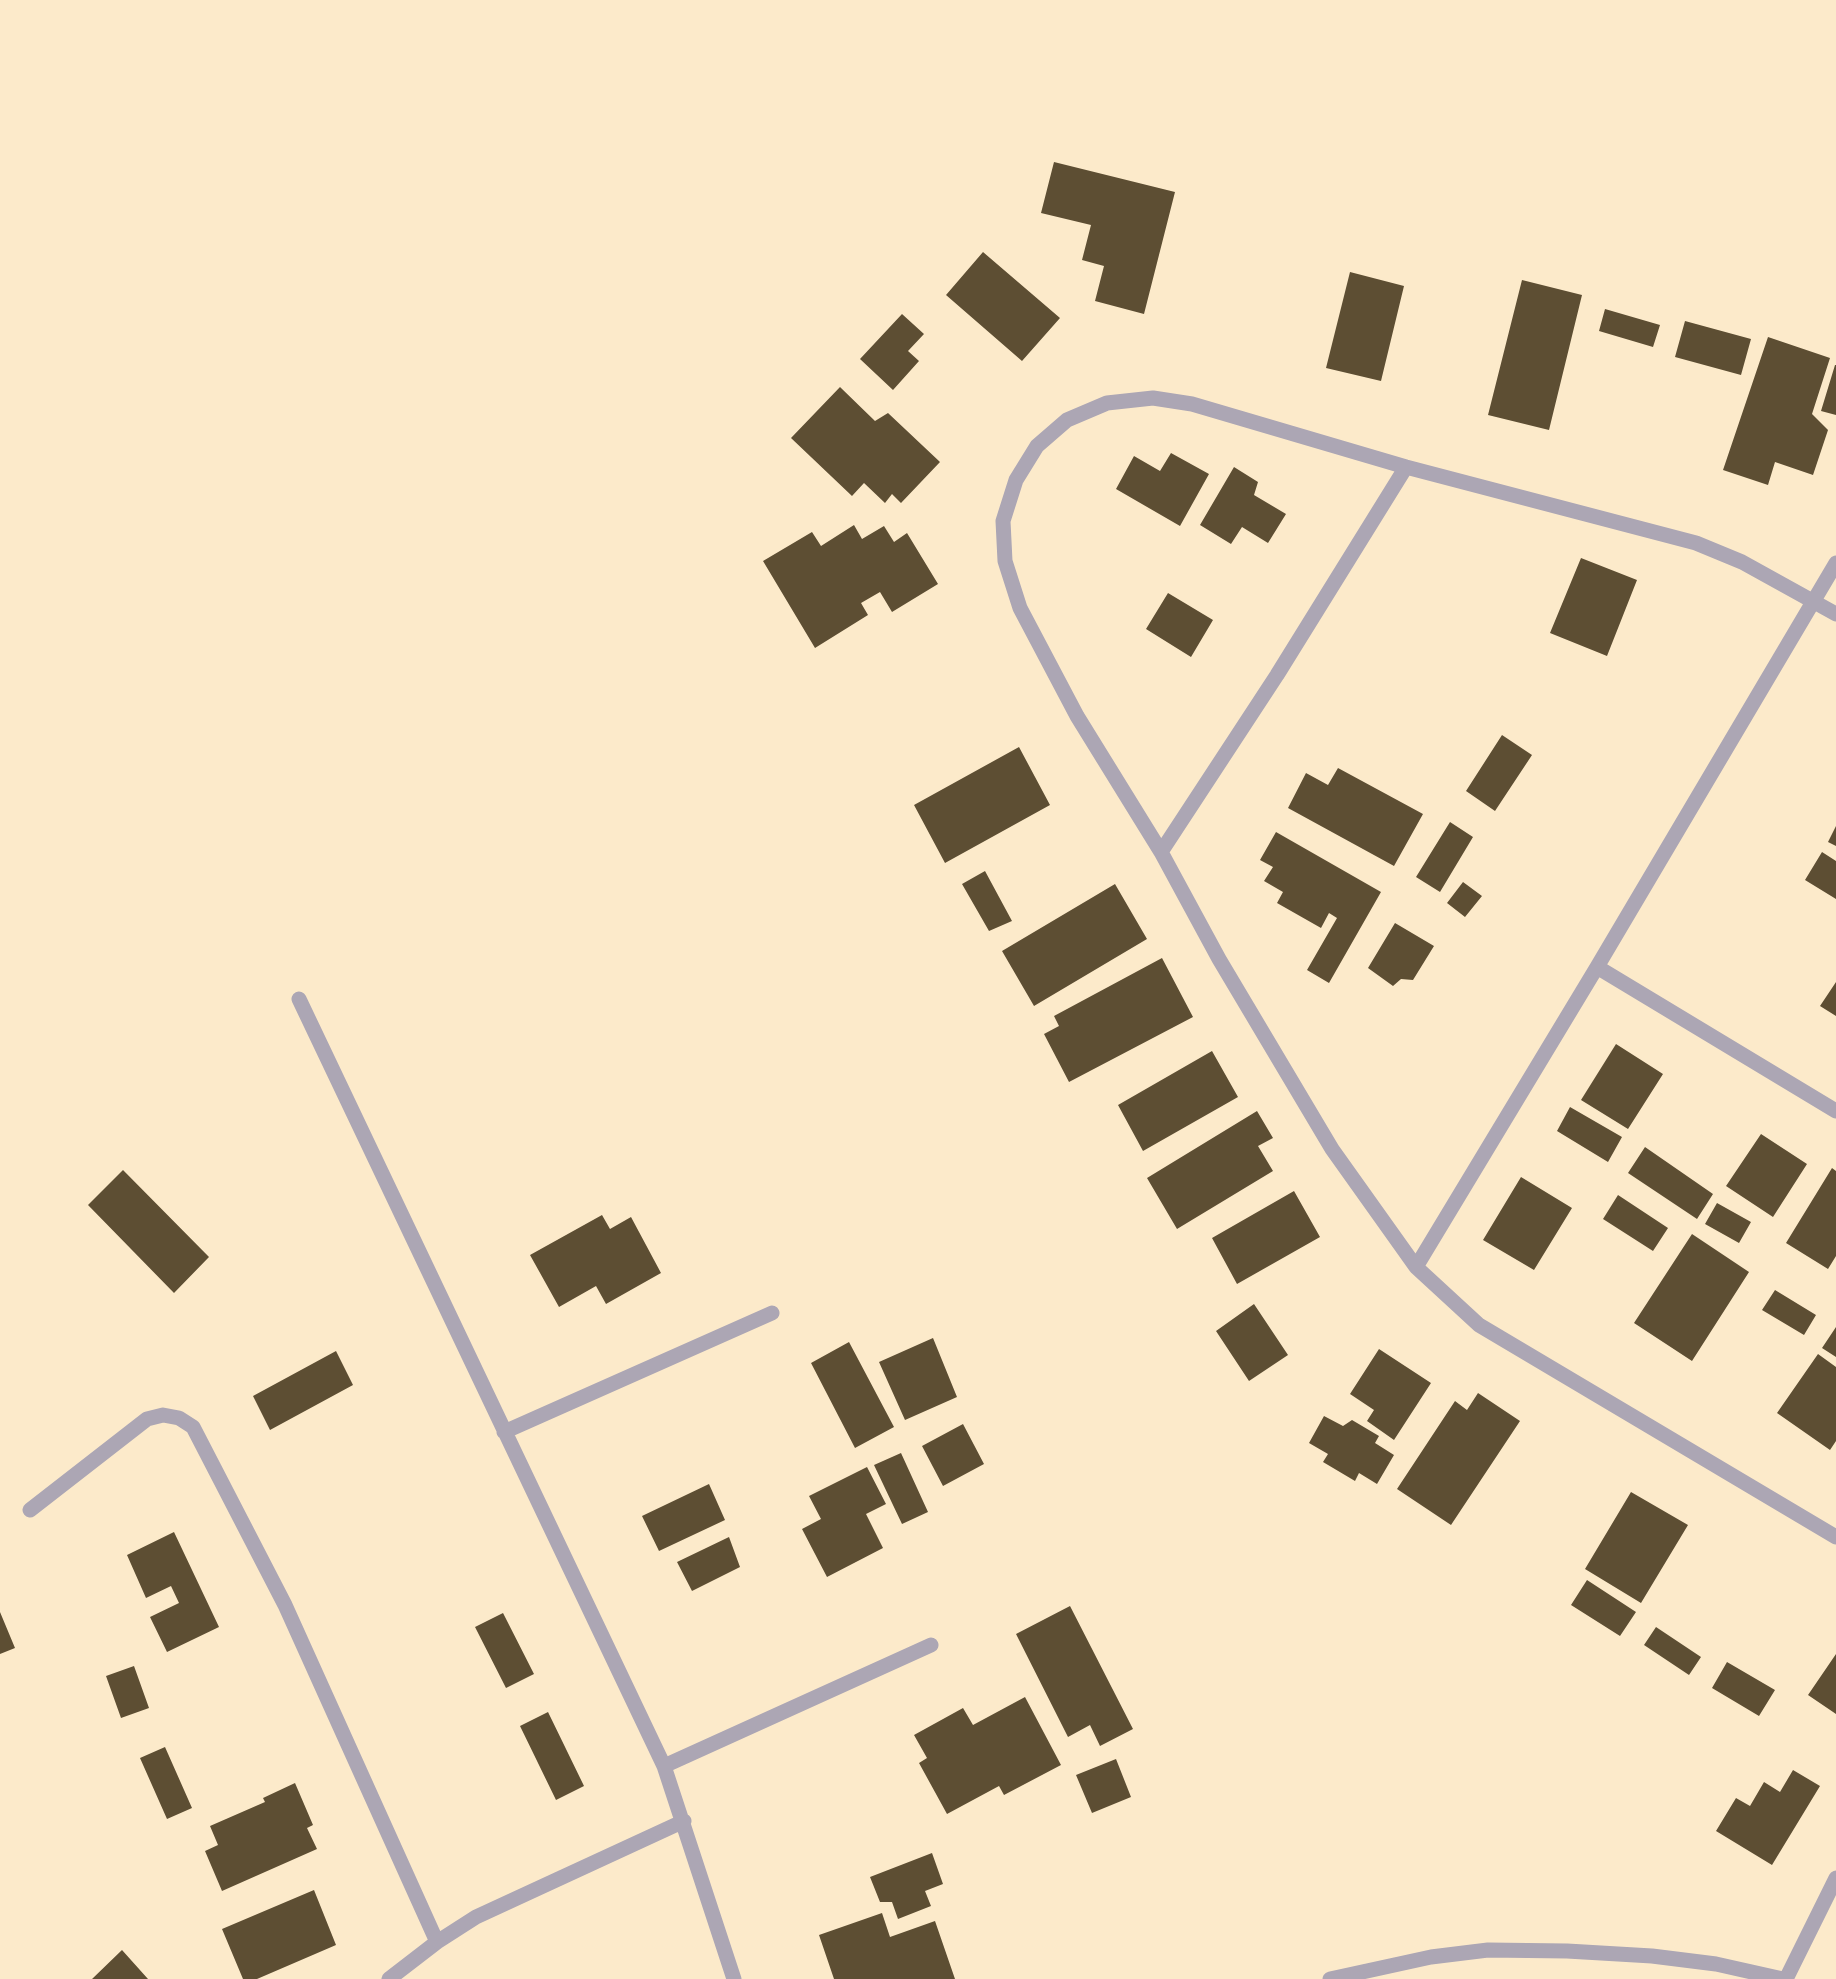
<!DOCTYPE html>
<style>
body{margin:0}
canvas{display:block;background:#fceaca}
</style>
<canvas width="1836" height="1979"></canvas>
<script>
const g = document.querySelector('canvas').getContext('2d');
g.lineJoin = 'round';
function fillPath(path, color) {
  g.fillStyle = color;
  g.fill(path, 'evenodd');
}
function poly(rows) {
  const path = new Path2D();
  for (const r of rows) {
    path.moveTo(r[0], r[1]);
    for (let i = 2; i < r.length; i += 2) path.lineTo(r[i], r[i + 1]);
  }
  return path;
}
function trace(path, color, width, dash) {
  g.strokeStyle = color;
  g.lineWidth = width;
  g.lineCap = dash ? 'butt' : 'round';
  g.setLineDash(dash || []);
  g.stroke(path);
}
const building = poly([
 [1054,162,1175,192,1144,314,1095,301,1104,266,1082,260,1091,225,1041,213],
 [983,252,1060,318,1022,361,946,295],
 [1350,272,1404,286,1381,381,1326,368],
 [1522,280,1582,295,1549,430,1488,415],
 [1605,309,1660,325,1653,347,1599,331],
 [902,314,924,334,908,351,919,361,893,390,860,359],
 [1685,321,1751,339,1741,375,1675,357],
 [1768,337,1830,358,1812,414,1828,430,1813,475,1775,462,1768,485,1723,470],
 [1835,365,1836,365,1836,415,1821,411],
 [840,387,875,421,888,413,940,462,901,503,892,494,885,503,864,483,852,496,791,438],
 [1171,453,1209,474,1180,526,1116,489,1134,456,1160,471],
 [1234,467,1258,482,1254,495,1286,514,1268,543,1242,527,1231,544,1200,525],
 [854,525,862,539,884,526,894,542,907,533,938,584,892,612,880,592,861,603,868,615,815,648,763,561,812,532,821,546],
 [1581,558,1637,580,1607,656,1550,633],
 [1168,593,1213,620,1191,657,1146,629],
 [1502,735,1532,755,1495,811,1466,791],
 [1019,747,1050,805,945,863,914,805],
 [1338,768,1423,814,1394,866,1288,808,1306,773,1328,785],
 [1450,822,1473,837,1440,892,1416,877],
 [1836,826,1836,846,1828,842],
 [1276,832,1381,892,1329,983,1307,970,1337,918,1329,913,1321,928,1277,903,1283,892,1264,881,1273,867,1260,860],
 [1822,852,1836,861,1836,899,1805,880],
 [985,871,1012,921,989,931,962,884],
 [1463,882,1482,896,1465,917,1447,903],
 [1115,884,1147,939,1034,1006,1002,951],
 [1395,923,1434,946,1413,980,1401,979,1393,986,1368,968],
 [1162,958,1193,1017,1069,1082,1044,1034,1059,1026,1054,1016],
 [1836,982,1836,1016,1820,1006],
 [1616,1044,1663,1074,1628,1129,1581,1100],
 [1212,1051,1238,1097,1143,1151,1118,1105],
 [1570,1107,1622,1137,1608,1162,1557,1131],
 [1257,1111,1273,1138,1258,1146,1273,1171,1177,1229,1147,1178],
 [1761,1134,1807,1164,1773,1217,1726,1186],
 [1645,1147,1713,1194,1697,1219,1628,1173],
 [1832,1168,1836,1171,1836,1256,1828,1269,1786,1243],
 [123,1170,209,1257,174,1293,88,1205],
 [1521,1177,1572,1208,1534,1270,1483,1240],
 [1294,1191,1320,1237,1237,1284,1212,1238],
 [1618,1195,1668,1228,1653,1251,1603,1219],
 [1717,1203,1751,1222,1739,1243,1705,1224],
 [602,1215,610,1229,631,1217,661,1273,606,1304,596,1286,559,1307,530,1255],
 [1692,1234,1749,1272,1692,1361,1634,1323],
 [1775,1290,1816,1315,1804,1335,1762,1310],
 [1254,1304,1288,1355,1249,1381,1216,1331],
 [1836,1327,1836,1357,1822,1348],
 [933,1338,957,1397,905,1420,879,1362],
 [849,1342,894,1427,855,1448,811,1363],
 [1379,1349,1431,1383,1394,1440,1367,1421,1374,1410,1350,1394],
 [336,1351,353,1385,270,1430,253,1396],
 [1818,1354,1836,1367,1836,1441,1830,1450,1777,1413],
 [1478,1393,1520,1421,1451,1525,1397,1489,1455,1401,1467,1410],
 [1324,1416,1343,1426,1352,1420,1379,1436,1375,1443,1394,1455,1377,1484,1359,1473,1355,1481,1323,1462,1328,1454,1309,1443],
 [963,1424,984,1464,943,1486,922,1446],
 [901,1453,928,1512,902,1524,874,1465],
 [867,1467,886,1504,866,1514,883,1548,827,1577,802,1529,821,1519,809,1496],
 [709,1484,725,1520,659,1551,642,1516],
 [1631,1492,1688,1525,1641,1603,1585,1569],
 [174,1532,219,1627,167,1652,150,1617,179,1603,171,1586,146,1598,127,1555],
 [729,1537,740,1567,692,1591,677,1562],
 [1587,1580,1636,1612,1620,1636,1571,1605],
 [1070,1606,1133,1729,1100,1746,1090,1725,1068,1737,1016,1634],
 [0,1612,15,1648,0,1654],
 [503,1613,534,1674,506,1688,475,1627],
 [1656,1627,1701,1657,1689,1675,1644,1645],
 [1836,1654,1836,1714,1808,1695],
 [1727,1662,1775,1690,1759,1716,1712,1688],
 [134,1666,149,1708,121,1718,106,1676],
 [1025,1697,1061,1765,1004,1795,999,1786,947,1814,919,1763,927,1758,914,1735,963,1708,973,1725],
 [548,1712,584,1786,556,1800,520,1726],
 [165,1747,192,1808,167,1819,140,1758],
 [1116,1759,1131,1797,1092,1813,1076,1775],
 [1793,1770,1820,1786,1772,1865,1716,1831,1736,1798,1750,1806,1764,1782,1780,1792],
 [295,1783,313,1825,307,1828,317,1849,222,1891,205,1851,218,1845,210,1826,265,1802,263,1798],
 [932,1853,943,1884,925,1891,931,1906,898,1919,892,1902,880,1902,870,1877],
 [314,1890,336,1945,257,1979,243,1979,222,1929],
 [882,1913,890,1937,935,1921,955,1979,834,1979,819,1935],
 [122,1950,148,1979,92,1979]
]);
const minor = poly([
 [1836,614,1742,562,1696,543,1406,467,1192,404,1153,398,1107,403,1067,420,1037,446,1016,480,1003,521,1005,561,1020,608,1077,716,1161,852,1219,959,1332,1149,1416,1267,1479,1325,1836,1537],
 [1161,852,1277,675,1406,467],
 [1597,967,1836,1111],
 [299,999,664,1766,734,1979],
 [1416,1267,1597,967,1836,563],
 [504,1432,772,1313],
 [30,1510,147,1419,163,1415,179,1418,193,1427,285,1605,437,1942],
 [664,1766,931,1645],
 [389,1979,437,1942,476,1917,684,1821],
 [1330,1979,1431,1957,1488,1950,1567,1951,1652,1956,1716,1964,1783,1979],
 [1786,1979,1836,1878]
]);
fillPath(building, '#5d4e33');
trace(minor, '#aca6b4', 15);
</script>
